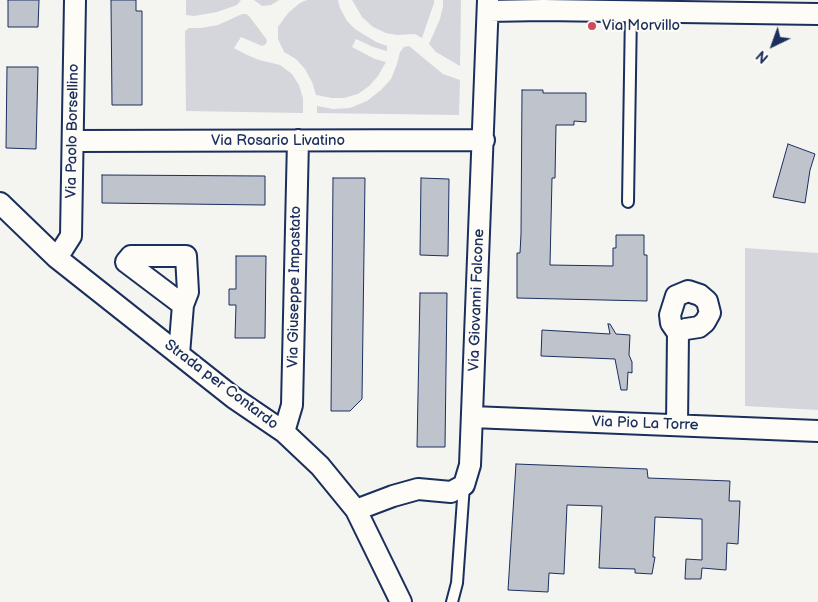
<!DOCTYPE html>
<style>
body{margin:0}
#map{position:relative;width:818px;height:602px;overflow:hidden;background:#f4f4f1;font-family:"Balsamiq Sans",sans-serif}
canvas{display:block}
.north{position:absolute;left:748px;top:20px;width:50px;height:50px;-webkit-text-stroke:4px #fdfcf7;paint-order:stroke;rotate:222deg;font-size:14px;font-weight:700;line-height:20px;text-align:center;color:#1b2f5e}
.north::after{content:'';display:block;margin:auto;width:18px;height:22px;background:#1b2f5e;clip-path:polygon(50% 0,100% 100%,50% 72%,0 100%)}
</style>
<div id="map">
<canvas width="818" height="602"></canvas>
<div class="north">N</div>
</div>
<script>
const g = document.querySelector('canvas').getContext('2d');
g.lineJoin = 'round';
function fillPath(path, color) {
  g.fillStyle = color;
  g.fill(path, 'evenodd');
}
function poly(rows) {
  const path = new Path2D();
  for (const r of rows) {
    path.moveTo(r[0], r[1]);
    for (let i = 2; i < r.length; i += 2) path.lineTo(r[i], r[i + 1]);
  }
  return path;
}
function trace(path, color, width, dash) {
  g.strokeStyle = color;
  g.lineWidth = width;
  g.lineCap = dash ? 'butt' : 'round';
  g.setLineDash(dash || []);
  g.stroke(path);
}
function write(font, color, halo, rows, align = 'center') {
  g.font = font + ' "Balsamiq Sans",sans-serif';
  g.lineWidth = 4;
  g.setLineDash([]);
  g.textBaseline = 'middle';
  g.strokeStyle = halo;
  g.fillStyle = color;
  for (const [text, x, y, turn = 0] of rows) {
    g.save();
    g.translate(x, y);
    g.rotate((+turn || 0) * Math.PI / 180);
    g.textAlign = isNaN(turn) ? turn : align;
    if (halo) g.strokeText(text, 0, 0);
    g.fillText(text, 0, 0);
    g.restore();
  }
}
const green = poly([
 [186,0,241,0,237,5,217,12,194,16,186,15],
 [254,0,279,0,271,5,262,6],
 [307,0,338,0,340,8,347,21,355,29,376,42,387,46,387,51,373,47,356,39,352,47,375,59,386,62,378,76,369,86,358,94,344,98,332,98,316,95,312,82,305,69,296,59,284,52,278,39,278,27,288,13,300,3],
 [352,0,434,0,434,3,422,38,415,34,397,35,386,33,373,27,362,17],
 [443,0,461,0,460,66,436,52,429,44,440,19,443,6],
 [242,14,246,14,249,16,267,40,266,44,262,46,241,37,234,48,245,54,259,60,280,65,292,74,299,85,303,98,303,113,186,111,185,31,189,28,201,28,218,25],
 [409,46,443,74,460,80,459,115,317,113,317,106,333,109,350,108,367,101,381,90,391,79,397,64,400,52,404,47],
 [745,248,818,253,818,410,745,406]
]);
const building = poly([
 [8,0,39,0,38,27,8,27,8,0],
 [111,0,136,0,136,11,142,11,142,105,112,105,111,0],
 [7,67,38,67,36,149,6,148,7,67],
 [522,90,543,90,543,93,586,93,586,122,574,121,574,125,556,125,555,178,552,178,550,265,613,266,613,248,616,248,616,235,644,235,644,255,647,255,647,301,517,298,517,253,520,253,521,234,522,90],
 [788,144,815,154,810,170,805,203,773,197,788,144],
 [102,175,265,176,265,205,102,203,102,175],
 [333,178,365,178,362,399,350,411,331,411,333,178],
 [421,178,449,179,448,256,420,255,421,178],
 [236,256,266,256,265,338,235,338,236,305,229,305,229,289,236,289,236,256],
 [420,293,447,293,445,447,417,447,420,293],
 [608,324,610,324,616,334,630,335,629,355,632,362,632,373,628,372,627,390,621,390,615,359,541,356,542,330,610,334,608,324],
 [516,464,647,469,648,478,730,481,729,501,740,501,738,544,727,543,726,570,702,568,701,579,685,579,686,559,702,560,702,519,655,517,653,557,655,557,652,574,635,573,635,569,599,568,602,506,567,505,564,574,549,573,548,592,508,590,516,464]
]);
const service = poly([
 [628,202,631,11],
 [452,602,457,583,464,485]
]);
const minor = poly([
 [488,11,543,10,818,14],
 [73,141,484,140],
 [0,203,57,258,234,398,284,432,320,466,356,510,401,602],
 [57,258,71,236,75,0],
 [179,354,183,305,188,292,186,256,131,256,126,262,183,305],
 [472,417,818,431],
 [677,425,678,333,671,323,670,315,676,296,688,291,700,295,707,301,710,313,705,322,699,327,686,329,678,333],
 [284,432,292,405,298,140],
 [356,510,393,496,418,489,451,492,464,485,470,465,488,0]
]);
const markers = [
 [592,26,5,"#d1495b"]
];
const poiNames = [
 ["Via Morvillo",602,26]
];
const streetNames = [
 ["Via Paolo Borsellino",73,131,-89],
 ["Via Rosario Livatino",278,141],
 ["Via Giuseppe Impastato",295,287,-89],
 ["Via Giovanni Falcone",477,300,-88],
 ["Strada per Contardo",221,385,37],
 ["Via Pio La Torre",645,424,2]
];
fillPath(green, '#d4d6db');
fillPath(building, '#bfc3cc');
trace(building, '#1b2f5e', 1);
trace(service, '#1b2f5e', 14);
trace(minor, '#1b2f5e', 24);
trace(service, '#fdfcf7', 10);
trace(minor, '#fdfcf7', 20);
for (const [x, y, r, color] of markers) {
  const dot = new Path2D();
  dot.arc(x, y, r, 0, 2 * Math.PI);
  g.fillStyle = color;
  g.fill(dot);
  trace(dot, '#fdfcf7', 2);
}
write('15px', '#1b2f5e', '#fdfcf7', poiNames, 'left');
write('15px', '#1b2f5e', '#fdfcf7', streetNames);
</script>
